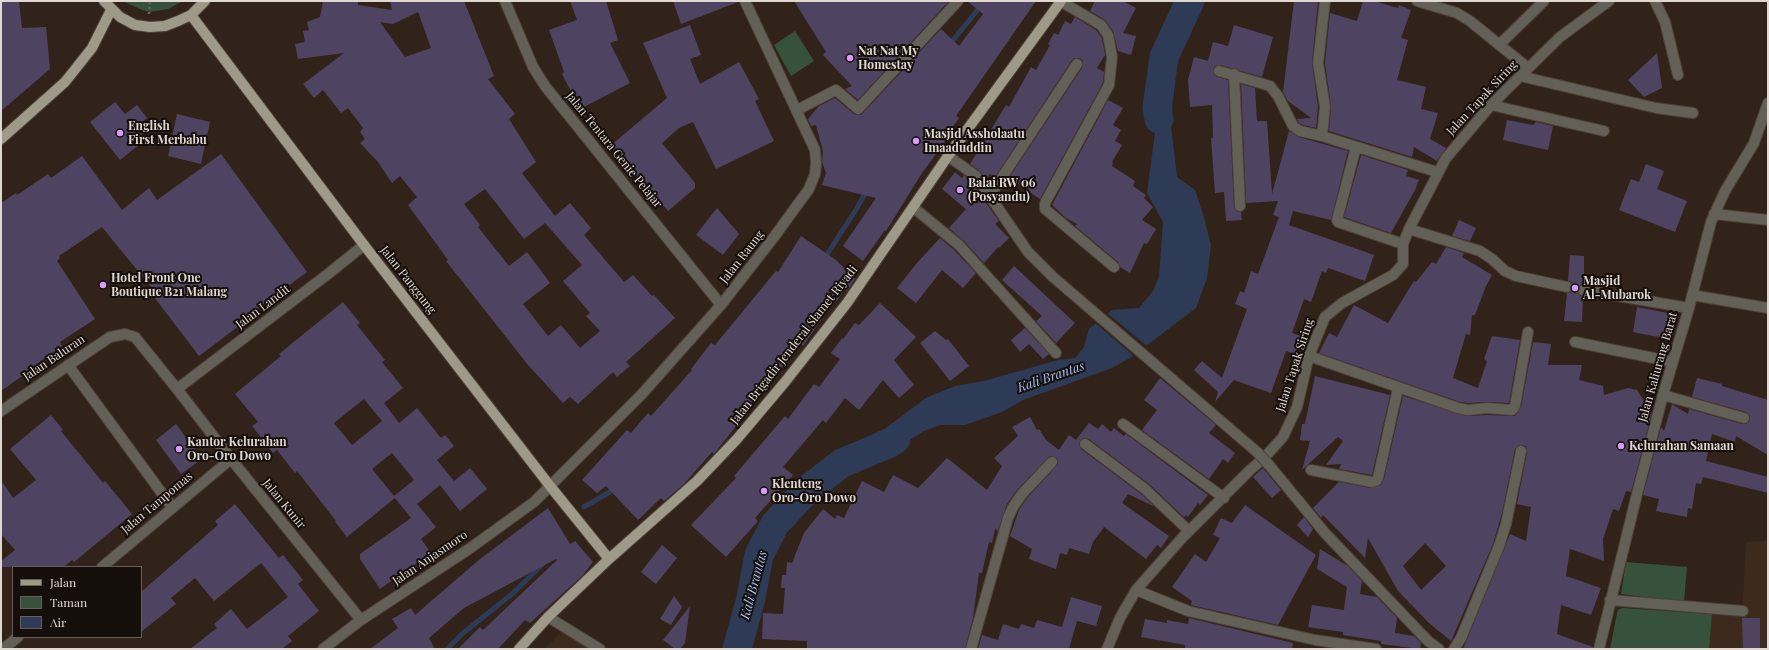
<!DOCTYPE html>
<style>
body{margin:0}
#map{position:relative;width:1769px;height:650px;overflow:hidden;background:#32231a;font-family:"Playfair Display",serif}
canvas{display:block}
.frame{position:absolute;inset:0;border:2px solid #e1d7d1;pointer-events:none}
.legend{position:absolute;left:12px;top:566px;width:130px;height:72px;box-sizing:border-box;background:#150e0a;border:1px solid #675e5a;margin:0;padding:5px 7px;list-style:none;font-size:12px;color:#e1d7d1}
.legend li{display:flex;align-items:center;gap:8px;height:20px}
.legend b{width:20px;border:1px solid #675e5a}
</style>
<div id="map">
<canvas width="1769" height="650"></canvas>
<div class="frame"></div>
<ul class="legend">
<li><b style="height:5px;background:#9e9989"></b>Jalan</li>
<li><b style="height:11px;background:#36513c"></b>Taman</li>
<li><b style="height:11px;background:#2d3b57"></b>Air</li>
</ul>
</div>
<script>
const g = document.querySelector('canvas').getContext('2d');
g.lineJoin = 'round';
function fillPath(path, color) {
  g.fillStyle = color;
  g.fill(path, 'evenodd');
}
function poly(rows) {
  const path = new Path2D();
  for (const r of rows) {
    path.moveTo(r[0], r[1]);
    for (let i = 2; i < r.length; i += 2) path.lineTo(r[i], r[i + 1]);
  }
  return path;
}
function trace(path, color, width, dash) {
  g.strokeStyle = color;
  g.lineWidth = width;
  g.lineCap = dash ? 'butt' : 'round';
  g.setLineDash(dash || []);
  g.stroke(path);
}
function write(font, color, halo, rows, align = 'center') {
  g.font = font + ' "Playfair Display",serif';
  g.lineWidth = 4;
  g.setLineDash([]);
  g.textBaseline = 'middle';
  g.strokeStyle = halo;
  g.fillStyle = color;
  for (const [text, x, y, turn = 0] of rows) {
    g.save();
    g.translate(x, y);
    g.rotate((+turn || 0) * Math.PI / 180);
    g.textAlign = isNaN(turn) ? turn : align;
    if (halo) g.strokeText(text, 0, 0);
    g.fillText(text, 0, 0);
    g.restore();
  }
}
const built = poly([
 [1768,541,1768,649,1708,649,1712,614,1742,617,1746,542],
 [562,632,594,649,545,649]
]);
const green = poly([
 [123,1,183,1,168,9,150,12,142,10],
 [795,31,814,61,791,76,774,45],
 [1626,562,1687,567,1684,602,1621,594],
 [1622,608,1712,614,1709,649,1610,649,1617,613,1618,610]
]);
const water = poly([
 [1155,78,1174,84,1171,126,1177,177,1195,190,1203,214,1211,245,1207,278,1196,308,1130,358,1112,368,1023,400,1002,412,965,425,940,425,924,431,868,466,852,444,886,428,926,398,955,386,984,381,1058,360,1075,358,1084,347,1089,329,1112,310,1139,308,1153,291,1159,276,1163,222,1147,193,1155,132,1150,103]
]);
const pier = poly([
 [1106,312,1148,347,1135,357,1094,322]
]);
const stream = poly([
 [949,45,985,1],
 [824,259,857,208,867,190],
 [584,507,615,489],
 [447,649,462,634,512,594,542,565]
]);
const river = poly([
 [1159,119,1157,108,1164,57,1190,1],
 [737,649,751,598,759,555,775,524,807,490,842,463,890,443,896,439]
]);
const building = poly([
 [1,1,19,1,22,28,46,27,50,69,1,111],
 [323,1,358,1,358,5,392,10,390,1,464,1,494,76,488,79,515,114,509,119,536,162,522,173,555,216,570,203,591,228,584,235,624,282,633,275,652,296,654,295,675,318,626,362,630,366,617,377,613,372,578,404,570,397,563,403,528,365,446,261,448,260,408,205,417,197,400,176,392,183,378,162,360,143,365,139,360,132,363,128,348,108,341,113,323,90,314,98,303,84,344,53,298,59,295,44,305,42,303,31,309,30,307,22,320,17],
 [418,12,431,48,405,57,380,22,393,24],
 [485,189,524,239,545,223,582,265,563,281,590,313,586,316,600,331,580,348,561,325,548,336,523,304,550,283,527,252,509,266,478,227,480,225,464,204],
 [570,1,606,1,618,40,610,43,630,83,580,109,562,74,564,72,549,30,577,20],
 [673,1,738,1,738,2,681,24],
 [794,1,949,1,858,100,845,89,852,86,823,55,826,52],
 [967,1,1036,1,956,116,959,118,951,129,953,131,922,173,886,231,885,230,863,261,843,246,876,198,822,185,826,173,822,162,823,151,816,125,811,126,808,119,819,106,835,98,854,114,860,115,862,114,941,29,959,46,983,14],
 [1095,1,1123,1,1136,8,1123,33,1136,36,1131,55,1118,51,1113,31,1105,20,1090,11],
 [1294,1,1318,1,1312,62,1318,107,1316,128,1303,125,1298,122,1297,119,1311,118,1288,101,1283,92],
 [1363,1,1374,1,1398,8,1399,5,1411,10,1401,38,1408,40,1397,80,1426,87,1421,109,1438,113,1430,139,1446,148,1437,161,1414,147,1412,157,1329,131,1331,106,1325,63,1330,13,1357,21],
 [1075,17,1096,30,1102,38,1105,55,1097,68,1104,72,1103,83,1040,199,1009,178,1082,68,1083,61,1080,58,1074,58,1072,60,995,177,990,174,986,179,980,171,970,164,1006,105,1009,107,1031,67,1036,70,1050,45,1048,44,1054,33,1058,35,1065,21,1071,24],
 [690,25,701,55,690,59,700,84,739,62,759,99,755,101,774,141,716,169,693,122,679,128,662,143,695,183,695,188,668,211,610,146,667,98,643,43],
 [1234,25,1273,37,1262,77,1220,65,1215,66,1213,70,1215,76,1228,80,1234,206,1237,212,1241,212,1242,220,1226,221,1224,192,1215,193,1211,138,1213,138,1212,105,1190,107,1188,80,1194,57,1208,61,1213,42,1228,46],
 [1657,53,1662,88,1644,97,1628,80],
 [1241,84,1255,88,1257,121,1267,121,1272,194,1289,131,1299,137,1348,151,1331,220,1293,211,1289,225,1374,255,1365,281,1328,268,1326,273,1322,271,1311,302,1304,299,1292,333,1301,336,1295,354,1286,351,1271,393,1234,380,1215,402,1218,392,1194,370,1202,361,1222,378,1247,309,1235,304,1240,291,1244,293,1251,271,1258,274,1279,217,1273,215,1278,201,1246,203],
 [1108,100,1123,108,1113,125,1121,130,1115,141,1122,145,1112,162,1113,163,1112,166,1135,181,1133,186,1146,195,1144,198,1153,207,1142,220,1156,229,1147,244,1144,243,1130,273,1120,267,1118,262,1075,226,1077,224,1066,218,1052,205],
 [115,102,125,114,137,105,147,118,135,127,145,140,120,160,90,122],
 [177,114,210,122,201,164,168,156],
 [1507,120,1533,125,1536,122,1553,126,1548,150,1503,140],
 [221,154,307,272,250,314,252,316,199,356,148,289,151,287,102,227,59,256,60,258,57,261,95,319,60,342,62,346,27,371,28,372,1,391,1,203,16,193,17,195,48,174,51,178,82,156,122,210,149,188,157,200],
 [1361,155,1408,170,1406,176,1419,180,1415,190,1391,233,1344,217],
 [1646,164,1664,171,1657,189,1687,201,1675,232,1619,210,1631,179,1639,182],
 [955,172,962,178,964,175,971,181,978,190,976,192,986,203,999,221,995,224,1009,238,999,248,998,247,984,263,964,241,949,228,966,209,942,189],
 [717,208,739,234,723,255,696,235],
 [1459,220,1476,228,1470,241,1452,236],
 [801,236,836,260,855,279,847,291,845,289,836,302,834,301,803,346,800,344,774,379,769,376,751,400,755,403,720,446,714,454,712,452,684,484,664,501,661,498,638,520,606,486,597,493,582,480,627,430,631,433,648,413,651,416,692,370,691,369,711,343,715,345,776,271,778,272],
 [940,238,954,250,976,273,963,288,942,270,916,303,897,288,917,263],
 [1446,247,1464,253,1462,257,1492,275,1486,286,1475,315,1472,315,1470,335,1466,334,1453,378,1478,388,1487,361,1484,359,1492,336,1520,340,1509,403,1487,402,1468,403,1460,402,1319,353,1329,333,1337,337,1354,305,1388,323,1414,281,1416,282,1432,262,1436,264],
 [1570,255,1584,256,1584,284,1578,286,1577,289,1579,295,1583,297,1582,322,1564,321,1567,293,1572,292,1573,288,1572,282,1568,281],
 [1014,266,1075,323,1056,343,1036,321,1042,316,1002,280],
 [343,302,360,323,357,325,385,360,382,362,403,388,384,403,399,423,417,408,441,438,445,435,454,446,437,460,454,481,470,468,487,489,460,511,440,485,417,504,436,527,421,539,431,553,380,589,360,559,360,554,411,518,395,498,347,537,335,522,336,521,297,471,295,473,277,450,273,453,252,426,258,422,235,394,281,356,279,354],
 [364,399,382,421,352,445,334,423],
 [392,453,414,480,394,496,372,469],
 [880,303,916,337,894,360,914,385,899,398,883,380,859,410,845,398,826,423,823,420,783,467,793,475,755,518,758,521,726,557,691,525,736,478,734,476,785,416,788,419,814,384,819,387,840,359,831,353,842,338,843,339,855,323,859,325],
 [1637,307,1673,314,1669,339,1633,332],
 [1025,328,1049,354,1043,359,1029,344,1020,352,1011,340],
 [935,331,946,340,948,339,969,366,950,381,920,343],
 [1533,342,1551,344,1548,365,1582,365,1579,380,1603,386,1604,395,1628,388,1637,390,1652,413,1631,492,1626,491,1619,511,1613,509,1603,539,1604,561,1570,549,1566,576,1601,588,1591,615,1561,605,1557,634,1593,647,1593,649,1463,649,1510,534,1526,541,1531,507,1517,504,1527,452,1526,446,1519,445,1515,449,1502,513,1493,544,1451,641,1429,623,1398,591,1368,538,1365,558,1323,515,1321,518,1313,508,1339,482,1371,488,1381,485,1384,479,1403,396,1467,416,1487,415,1515,416,1521,407],
 [1425,543,1446,566,1421,590,1403,566],
 [1315,376,1390,395,1372,475,1339,469,1341,464,1326,465,1343,441,1338,437,1302,470,1310,441,1300,440,1302,424,1305,424],
 [1160,378,1216,425,1209,433,1235,453,1228,463,1223,459,1209,479,1142,430,1157,410,1144,400],
 [1697,378,1722,384,1722,386,1768,400,1768,455,1736,436,1735,442,1712,434,1706,461,1768,477,1768,493,1703,477,1701,484,1696,483,1692,509,1688,508,1687,517,1656,511,1659,499,1643,495,1661,427,1664,431,1672,404,1688,414,1689,409,1742,424,1746,424,1750,420,1750,416,1746,412,1692,397],
 [51,415,63,430,61,431,103,483,105,481,132,514,74,562,72,560,64,567,1,567,1,561,15,550,1,534,1,480,13,498,36,480,10,449],
 [1030,417,1037,430,1039,429,1046,440,1059,450,1069,435,1076,440,1089,423,1098,429,1102,424,1111,432,1114,428,1124,436,1126,434,1208,495,1200,505,1198,503,1188,517,1186,515,1184,517,1149,484,1089,439,1083,438,1079,443,1081,449,1141,494,1155,507,1128,494,1122,503,1169,536,1161,548,1157,545,1146,559,1104,527,1093,542,1089,554,1069,548,1067,555,1060,553,1056,569,1029,559,1032,549,1010,536,1019,510,1027,498,1058,464,1057,458,1050,456,1017,490,1007,504,998,531,995,529,992,543,989,542,982,573,979,573,973,618,965,649,807,649,807,641,762,639,763,613,783,614,785,588,781,588,782,575,786,575,787,562,792,563,804,533,823,509,835,519,837,515,844,518,862,481,884,492,893,475,918,488,947,458,987,490,1002,466,994,458,1018,436,1012,427],
 [176,424,202,459,181,474,156,440],
 [1263,468,1281,490,1272,498,1253,477],
 [235,504,279,558,283,555,303,580,298,584,319,611,288,636,292,641,282,649,190,649,217,628,214,624,231,609,247,629,288,597,261,563,214,601,195,578,171,598,176,604,141,632,141,592,218,525,215,521],
 [1245,505,1316,555,1278,625,1191,605,1192,601,1172,587,1195,554,1206,562,1220,538,1213,535,1221,518,1232,523],
 [548,508,570,544,575,541,593,562,582,576,530,623,525,620,498,649,458,649,480,627,483,630,557,560,556,559,464,608,429,638,435,649,370,649,398,628,392,619,411,608,415,615,480,559],
 [1304,517,1313,529,1308,537,1297,525],
 [662,545,677,558,656,584,641,572],
 [1320,549,1348,566,1362,581,1360,594,1377,597,1397,618,1395,633,1414,636,1421,643,1420,649,1381,644,1381,641,1343,635,1343,632,1308,627,1312,605,1344,610,1347,587,1317,569],
 [674,596,682,607,671,625,660,619],
 [1071,597,1102,606,1096,626,1077,621,1069,649,978,649,982,635,998,640,1003,624,1019,629,1021,624,1034,628,1037,620,1062,627],
 [690,606,685,643,680,649,675,649,663,640],
 [1189,618,1293,643,1292,649,1185,649,1185,645,1141,637,1145,619,1167,623,1167,620,1188,624],
 [1742,618,1760,618,1760,649,1743,649]
]);
const minorTunnel = poly([
 [1567,287,1583,290]
]);
const path = poly([
 [149,14,150,1]
]);
const minor = poly([
 [505,1,533,67,545,86,721,305],
 [1060,1,1101,25,1108,35,1112,57,1109,85,1045,203,1045,209,1114,267],
 [1417,1,1457,13,1470,21,1528,68],
 [1655,1,1665,22,1678,75],
 [1499,45,1544,1],
 [1219,71,1270,86,1278,96,1293,126,1300,131,1322,136,1437,172],
 [1234,74,1240,206],
 [1520,76,1656,108,1693,113],
 [1491,105,1604,131],
 [797,110,836,90,858,109,958,1],
 [1322,136,1325,107,1318,63,1325,1],
 [1356,147,1337,220,1338,222,1403,244],
 [948,156,976,176,1028,252,1053,277,1257,452],
 [989,197,1077,64],
 [914,208,959,245,1056,353],
 [1714,214,1768,220],
 [1409,229,1480,251,1492,259,1505,271,1516,276,1567,287],
 [1583,290,1689,308],
 [1692,295,1768,308],
 [1575,342,1673,362],
 [1309,356,1458,408,1468,410,1487,408,1512,410,1515,406,1528,332],
 [68,365,172,507],
 [177,389,328,274,364,245],
 [1663,395,1744,418],
 [1,411,110,337,125,334,135,337,177,389,231,459,361,620],
 [1123,424,1224,498],
 [1085,444,1145,489,1189,531],
 [1269,465,1325,533,1428,641,1439,649],
 [1311,470,1372,482,1376,481,1378,478,1398,388],
 [102,567,231,459],
 [1136,590,1188,611,1315,640,1376,649],
 [1610,600,1743,611],
 [548,617,600,649],
 [3,649,18,637],
 [323,649,361,620,469,549,534,502,642,394,721,305,774,237,809,189,815,174,816,163,815,150,745,1],
 [971,649,1008,518,1013,507,1022,494,1052,462],
 [1107,649,1120,618,1136,590,1182,538,1250,470,1263,459,1283,437,1297,407,1309,356,1325,317,1342,303,1393,275,1403,264,1403,244,1409,229,1446,158,1491,105,1560,37,1609,1],
 [1454,649,1461,638,1499,546,1506,524,1521,451],
 [1599,649,1637,494,1663,395,1689,308,1711,222,1725,191,1754,143,1768,103]
]);
const major = poly([
 [104,1,120,17,135,25,150,27,165,26,178,21,191,15,205,1],
 [191,15,364,245,550,486,609,559],
 [1,139,65,82,92,48,111,10],
 [519,649,548,617,609,559,697,481,737,439,785,382,847,303,948,156,1061,1]
]);
const minorBridge = poly([
 [1257,452,1269,465]
]);
const markers = [
 [850,58,4,"#d79bf9"],
 [120,133,4,"#d79bf9"],
 [916,141,4,"#d79bf9"],
 [960,190,4,"#d79bf9"],
 [103,285,4,"#d79bf9"],
 [1575,288,4,"#d79bf9"],
 [1621,446,4,"#d79bf9"],
 [179,449,4,"#d79bf9"],
 [764,491,4,"#d79bf9"]
];
const poiNames = [
 ["Nat Nat My",858,51],
 ["Homestay",858,65],
 ["English",128,126],
 ["First Merbabu",128,140],
 ["Masjid Assholaatu",924,134],
 ["Imaaduddin",924,148],
 ["Balai RW 06",968,183],
 ["(Posyandu)",968,197],
 ["Hotel Front One",111,278],
 ["Boutique B21 Malang",111,292],
 ["Masjid",1583,281],
 ["Al-Mubarok",1583,295],
 ["Kantor Kelurahan",187,442],
 ["Oro-Oro Dowo",187,456],
 ["Kelurahan Samaan",1629,446],
 ["Klenteng",772,484],
 ["Oro-Oro Dowo",772,498]
];
const streetNames = [
 ["Jalan Tapak Siring",1482,98,-47],
 ["Jalan Tentara Genie Pelajar",614,150,51],
 ["Jalan Raung",742,257,-52],
 ["Jalan Panggung",408,280,52],
 ["Jalan Landit",263,307,-37],
 ["Jalan Brigadir Jenderal Slamet Riyadi",794,345,-52],
 ["Jalan Baluran",54,358,-34],
 ["Jalan Tapak Siring",1295,365,-72],
 ["Jalan Kaliurang Barat",1658,367,-74],
 ["Jalan Tampomas",157,503,-40],
 ["Jalan Kunir",284,504,51],
 ["Jalan Anjasmoro",430,558,-34]
];
const waterNames = [
 ["Kali Brantas",1051,377,-19],
 ["Kali Brantas",754,585,-75]
];
fillPath(built, '#3e2a1d');
fillPath(green, '#36513c');
fillPath(water, '#2d3b57');
fillPath(pier, '#32231a');
trace(stream, '#2d3b57', 5);
trace(river, '#2d3b57', 29);
fillPath(building, '#4f4362');
trace(minorTunnel, '#4c3e35', 10, [10, 5]);
trace(minor, '#4e4037', 12);
trace(major, '#4e4037', 12);
trace(path, '#6e6159', 2.5, [2, 3]);
trace(minor, '#636058', 10);
trace(major, '#9e9989', 10);
trace(minorBridge, '#4e4037', 12, []);
trace(minorBridge, '#636058', 10);
for (const [x, y, r, color] of markers) {
  const dot = new Path2D();
  dot.arc(x, y, r, 0, 2 * Math.PI);
  g.fillStyle = color;
  g.fill(dot);
  trace(dot, '#150e0a', 1.5);
}
write('bold 12px', '#e1d7d1', '#150e0a', poiNames, 'left');
write('12px', '#e1d7d1', '#150e0a', streetNames);
write('italic 13px', '#a6c1f7', '#150e0a', waterNames);
</script>
